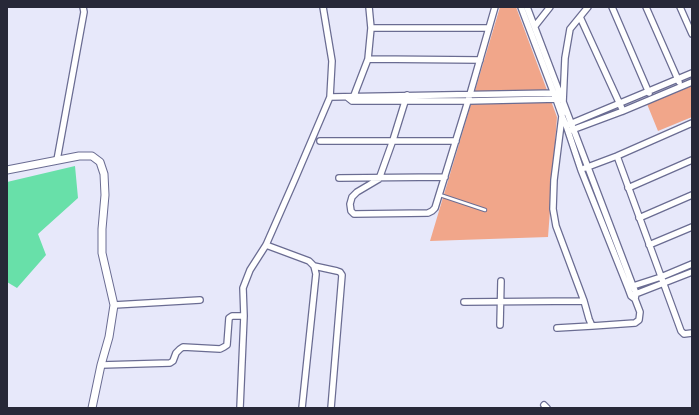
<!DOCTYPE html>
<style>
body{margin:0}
#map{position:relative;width:699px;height:415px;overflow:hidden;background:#e7e8fa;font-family:"Archivo Narrow",sans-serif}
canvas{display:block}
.frame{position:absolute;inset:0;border:8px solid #272838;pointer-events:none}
</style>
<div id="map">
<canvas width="699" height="415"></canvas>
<div class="frame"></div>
</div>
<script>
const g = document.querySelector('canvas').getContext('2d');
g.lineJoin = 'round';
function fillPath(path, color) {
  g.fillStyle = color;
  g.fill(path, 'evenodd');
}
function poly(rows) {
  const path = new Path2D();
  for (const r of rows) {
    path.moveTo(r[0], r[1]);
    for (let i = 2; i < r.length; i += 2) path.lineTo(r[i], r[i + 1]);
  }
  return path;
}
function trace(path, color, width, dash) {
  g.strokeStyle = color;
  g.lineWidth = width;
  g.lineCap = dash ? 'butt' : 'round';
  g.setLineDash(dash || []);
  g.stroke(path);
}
const green = poly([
 [500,7,516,7,557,117,548,237,430,241],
 [692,86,692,117,658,131,647,104]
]);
const water = poly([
 [75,166,78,198,38,234,46,255,17,288,7,282,7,182]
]);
const service = poly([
 [440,195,485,210]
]);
const minor = poly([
 [521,7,556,99,562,116,566,125,581,170,628,288,631,296,635,299,640,312,639,320,635,323,592,326,589,319,584,301,556,226,553,209,554,180,562,116,563,103,565,58,570,29,588,7],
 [527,7,633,286,636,293,635,299],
 [612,7,649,93],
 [646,7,679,82],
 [680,7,692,34],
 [580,17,623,111],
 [535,26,550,7],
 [371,28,489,28],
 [368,59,480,60],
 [407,95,393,140,379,179,357,192,352,197,350,204,351,211,354,214,428,213,432,211,435,208,468,101,495,7],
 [330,97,557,93],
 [347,97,352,101,468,101,559,99],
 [353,98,368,59,371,28,369,7],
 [570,124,692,73],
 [572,130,623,111,692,82],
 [320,141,456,141],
 [617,156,681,331,684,334,692,333],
 [57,160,84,12,83,7],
 [585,168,617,156,692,123],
 [339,178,445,177],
 [628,188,692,160],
 [639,218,692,195],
 [266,245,309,261,314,266,316,274,302,408],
 [649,245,692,227],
 [314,266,337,271,340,272,342,275,331,408],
 [630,287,661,277,692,264],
 [633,295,692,272],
 [464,302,584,301],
 [114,305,200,300],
 [500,325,501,281],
 [557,328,592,326],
 [101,365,170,363,173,361,176,353,180,349,183,347,220,349,224,347,227,345,229,318,232,316,244,316],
 [544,405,547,408],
 [240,408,244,316,243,288,250,270,266,245,295,179,330,97,332,61,323,7]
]);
const tertiary = poly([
 [7,170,79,156,92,156,100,162,104,174,105,195,102,229,102,253,114,305,109,337,101,365,92,408]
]);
fillPath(green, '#f1a68a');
fillPath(water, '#68e0a9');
trace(service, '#6a6c92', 4.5);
trace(minor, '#6a6c92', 8);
trace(tertiary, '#6a6c92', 9);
trace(service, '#fff', 2.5);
trace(minor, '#fff', 5.5);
trace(tertiary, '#fff', 7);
</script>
